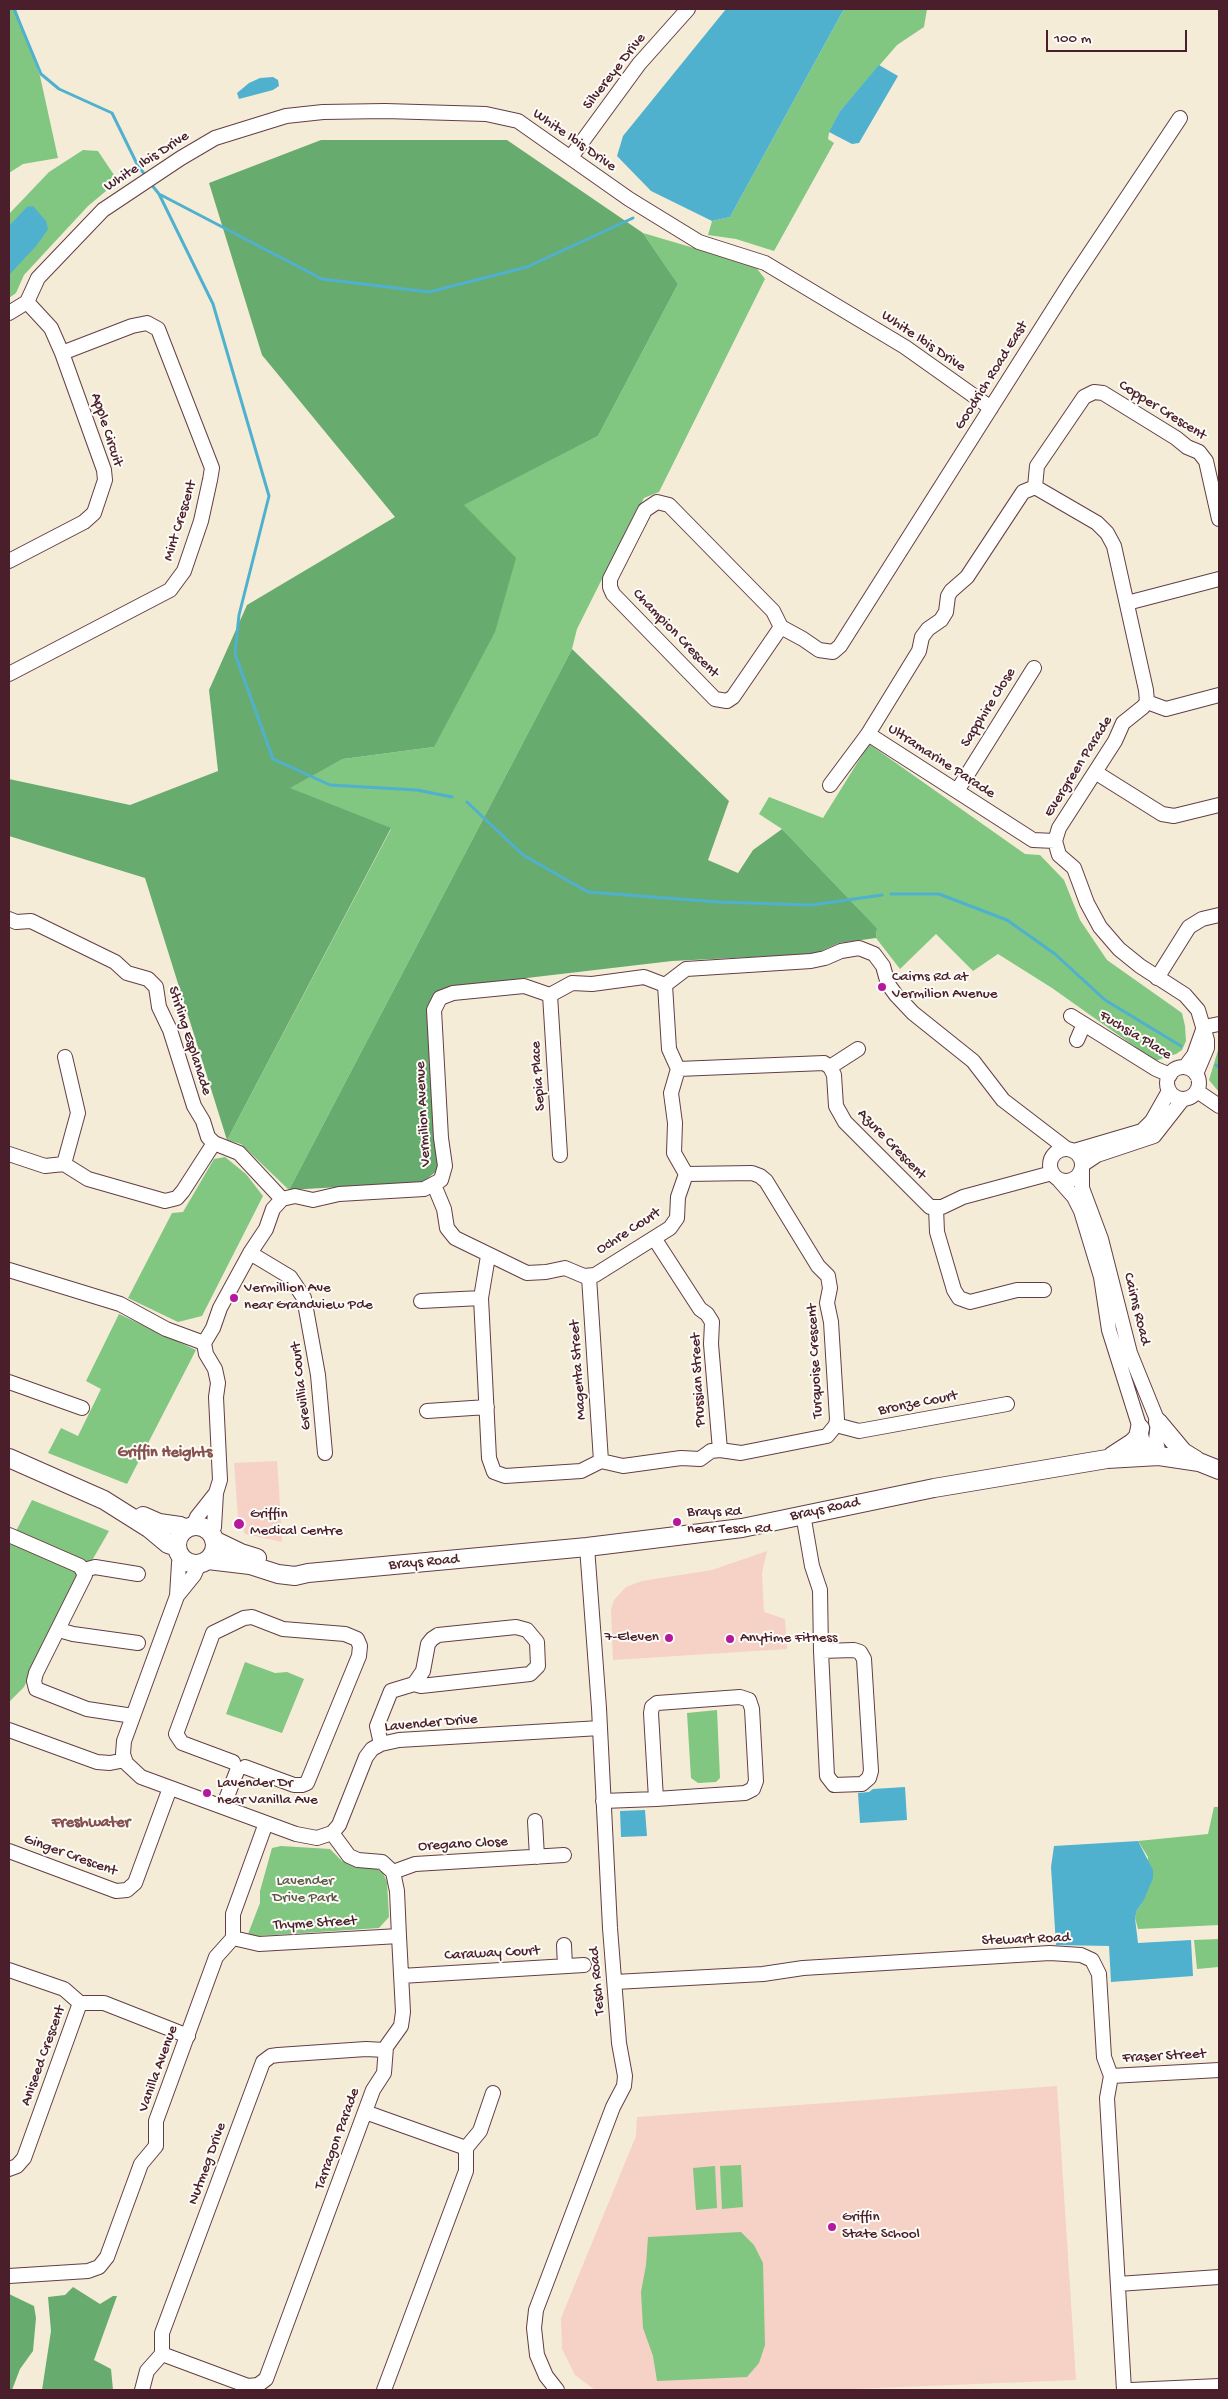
<!DOCTYPE html>
<style>
body{margin:0}
#map{position:relative;width:1228px;height:2399px;overflow:hidden;background:#f5ecd8;font-family:"Gochi Hand",sans-serif}
canvas{display:block}
.frame{position:absolute;inset:0;border:10px solid #4a1f2b;pointer-events:none}
.scale{position:absolute;left:1046px;top:30px;width:141px;height:22px;box-sizing:border-box;border:2px solid #4a1f2b;border-top:0;padding-left:6px;font-size:15px;line-height:18px;white-space:nowrap;color:#4a1f2b;-webkit-text-stroke:4px #fdfcf7;paint-order:stroke}
</style>
<div id="map">
<canvas width="1228" height="2399"></canvas>
<div class="frame"></div>
<div class="scale">100 m</div>
</div>
<script>
const g = document.querySelector('canvas').getContext('2d');
g.lineJoin = 'round';
function fillPath(path, color) {
  g.fillStyle = color;
  g.fill(path, 'evenodd');
}
function poly(rows) {
  const path = new Path2D();
  for (const r of rows) {
    if (r.length === 3) {
      path.moveTo(r[0] + r[2], r[1]);
      path.arc(r[0], r[1], r[2], 0, 2 * Math.PI);
      continue;
    }
    path.moveTo(r[0], r[1]);
    for (let i = 2; i < r.length; i += 2) path.lineTo(r[i], r[i + 1]);
  }
  return path;
}
function trace(path, color, width, dash) {
  g.strokeStyle = color;
  g.lineWidth = width;
  g.lineCap = dash ? 'butt' : 'round';
  g.setLineDash(dash || []);
  g.stroke(path);
}
function write(font, color, halo, rows, align = 'center') {
  g.font = font + ' "Gochi Hand",sans-serif';
  g.lineWidth = 4;
  g.setLineDash([]);
  g.textBaseline = 'middle';
  g.strokeStyle = halo;
  g.fillStyle = color;
  for (const [text, x, y, turn = 0] of rows) {
    g.save();
    g.translate(x, y);
    g.rotate((+turn || 0) * Math.PI / 180);
    g.textAlign = isNaN(turn) ? turn : align;
    if (halo) g.strokeText(text, 0, 0);
    g.fillText(text, 0, 0);
    g.restore();
  }
}
const built = poly([
 [277,1461,279,1488,282,1542,245,1534,238,1517,234,1463],
 [767,1551,762,1573,764,1612,785,1619,787,1649,613,1660,611,1609,614,1600,626,1587,642,1581,712,1570],
 [1057,2086,1076,2380,827,2390,595,2390,575,2375,562,2349,561,2318,636,2136,637,2117]
]);
const green = poly([
 [9,9,16,9,40,76,58,158,23,164,9,173],
 [844,9,927,9,924,27,897,45,840,111,829,133,828,139,834,143,774,251,736,239,708,235,712,221,730,217],
 [83,150,98,151,118,181,88,206,24,275,16,293,9,298,9,214,49,172],
 [643,233,755,266,765,279,659,492,644,498,600,583,577,629,572,649,289,1190,241,1144,227,1140,391,829,289,788,343,759,434,747,463,505,598,436,678,284],
 [869,744,1025,854,1040,855,1064,880,1080,920,1107,960,1182,1013,1185,1026,1186,1041,1182,1050,1176,1054,1155,1061,1052,988,998,954,973,971,936,934,900,969,876,938,877,928,782,829,759,814,769,797,823,818],
 [1219,1047,1219,1092,1209,1080],
 [225,1157,246,1174,263,1196,202,1316,178,1322,128,1298,172,1213,183,1212,214,1159],
 [119,1314,196,1350,127,1484,48,1453,61,1428,78,1436,101,1389,86,1381],
 [32,1500,109,1531,90,1564,16,1531],
 [9,1541,80,1574,24,1687,9,1702],
 [245,1662,275,1673,287,1672,304,1679,282,1733,226,1714],
 [717,1710,720,1778,716,1782,698,1783,691,1778,687,1713],
 [1214,1807,1219,1807,1219,1925,1138,1929,1135,1918,1137,1910,1143,1902,1148,1857,1138,1841,1208,1834],
 [281,1846,330,1849,342,1861,353,1866,377,1869,383,1873,387,1882,389,1917,379,1928,258,1936,248,1934,260,1903,260,1891,272,1848],
 [1219,1939,1219,1967,1197,1969,1194,1940],
 [741,2165,743,2207,722,2209,720,2166],
 [715,2166,717,2208,696,2210,693,2168],
 [741,2232,754,2245,763,2263,765,2345,759,2363,747,2377,657,2381,653,2356,643,2328,641,2292,646,2265,648,2237]
]);
const forest = poly([
 [321,140,507,140,643,233,678,284,598,436,464,505,516,558,495,632,434,747,343,759,290,788,391,828,227,1140,145,878,9,836,9,779,130,805,218,771,209,690,247,605,395,517,262,355,209,183],
 [572,649,729,801,708,860,738,873,753,850,782,829,877,928,876,938,839,943,814,954,672,961,450,987,437,994,429,1007,438,1170,423,1182,289,1190],
 [73,2287,100,2304,113,2296,117,2296,94,2360,111,2369,113,2390,42,2390,51,2331,48,2297,65,2295],
 [9,2294,34,2306,36,2318,33,2351,20,2369,12,2390,9,2390]
]);
const water = poly([
 [726,9,844,9,730,217,712,221,651,191,617,156,623,136],
 [879,65,898,76,859,143,852,144,829,132,840,111],
 [273,77,278,80,279,86,273,90,239,99,237,93,249,83,260,78],
 [33,206,46,221,48,229,37,245,9,275,9,226,27,207],
 [905,1787,907,1820,860,1823,858,1793,869,1792,873,1789],
 [645,1810,647,1836,621,1837,620,1811],
 [1138,1841,1153,1870,1153,1878,1143,1902,1137,1910,1135,1918,1138,1943,1191,1940,1193,1976,1111,1982,1109,1946,1056,1945,1051,1867,1054,1846]
]);
const stream = poly([
 [14,9,41,74,59,89,112,113,138,166,146,176],
 [151,184,159,194,213,304,269,496,239,615,235,654,273,759,330,785,417,790,452,797],
 [161,195,322,279,429,292,527,267,633,218],
 [467,802,523,855,588,892,718,902,812,905,882,895],
 [891,894,939,894,1007,920,1055,954,1105,1000,1181,1046],
 [1216,1065,1219,1067]
]);
const minor = poly([
 [571,157,639,64,688,9],
 [27,302,38,278,103,210,181,158,215,138,286,116,323,112,385,111,486,114,518,121,629,199,699,242,765,263,905,347,991,408],
 [9,313,27,302],
 [1035,487,1097,523,1107,533,1114,546,1146,690,1147,702,1143,707,1123,723,1115,741,1059,828,1055,841,1059,855,1074,868,1087,903,1100,927,1119,949,1140,966,1185,995,1198,1010,1207,1040,1207,1048,1196,1074],
 [1035,487,1023,492,967,577,951,591,948,596,946,612,941,620,928,629,922,637,919,651,868,734,1033,840,1055,841],
 [1035,487,1037,466,1084,397,1094,392,1103,393,1176,438,1187,447,1199,452,1206,461,1219,519],
 [9,561,84,522,94,513,105,480,104,470,62,353,51,328,27,302],
 [1127,603,1219,579],
 [781,627,733,697,727,701,715,699,613,594,610,587,610,579,645,510,657,502,669,505,773,611,781,627,803,639,819,650,833,652,840,646,1070,283,1180,118],
 [9,674,170,590,184,571,201,521,210,480,212,468,158,329,147,323,132,326,62,353],
 [1147,702,1166,709,1219,695],
 [1095,772,1162,814,1174,816,1219,805],
 [830,785,868,734],
 [957,791,1034,668],
 [9,919,16,922,31,921,115,962,127,973,148,979,156,987,159,1007,170,1030,194,1106,203,1121,208,1137,214,1143,239,1153,282,1199],
 [1157,978,1189,927,1202,919,1219,915],
 [550,995,560,1155],
 [1071,1016,1156,1069,1170,1075],
 [1204,1027,1219,1024],
 [1077,1040,1084,1024],
 [830,1067,858,1049],
 [1185,1067,1194,1055,1204,1027],
 [1183,1083,16],
 [678,1069,824,1063,830,1067,834,1075,836,1106,845,1122,930,1207,942,1207,963,1197,1052,1173],
 [1197,1091,1219,1106],
 [1066,1165,16],
 [1074,1151,1142,1131,1152,1121,1169,1091],
 [9,1154,45,1166,64,1164,88,1179,165,1201,177,1198,183,1191,214,1143],
 [64,1164,78,1113,65,1057],
 [1082,1165,1097,1155,1154,1136,1183,1099],
 [1082,1169,1082,1188,1101,1239,1130,1353,1158,1422,1156,1440,1159,1456],
 [1059,1180,1074,1197,1081,1211,1101,1277,1109,1330,1138,1422,1146,1455],
 [434,1185,444,1209,447,1228,455,1238,527,1273,546,1272,565,1268,584,1276,595,1275,670,1228,677,1218,678,1197,686,1174,674,1153,675,1123,671,1093,678,1069,669,1049,665,985],
 [936,1208,937,1232,954,1290,959,1298,970,1302,1017,1290,1044,1290],
 [654,1238,700,1309,707,1314,712,1322,711,1344,720,1450],
 [250,1253,290,1277,304,1298,318,1375,325,1453],
 [488,1256,481,1298,489,1458,494,1472,505,1476,581,1471,601,1461,623,1466,681,1458,700,1459,711,1451,720,1450,741,1453,827,1436,836,1425,837,1419,831,1322,827,1303,830,1288,828,1276,818,1266,766,1181,760,1176,752,1173,686,1174],
 [9,1270,120,1304,166,1329,204,1343],
 [589,1277,601,1461],
 [421,1301,481,1298],
 [9,1382,82,1408],
 [427,1411,487,1407],
 [836,1425,859,1431,1007,1404],
 [803,1514,812,1566,820,1590,821,1651,854,1650,860,1652,864,1659,871,1771,869,1778,862,1784,834,1785,827,1776,821,1651],
 [193,1526,197,1517,216,1493,220,1480,216,1397,218,1383,215,1369,206,1354,204,1343,213,1328,220,1308,250,1253,266,1229,273,1209,282,1199,295,1196,313,1200,339,1194,424,1189,441,1180,445,1166,441,1138,434,1010,440,998,453,993,524,986,550,995,572,983,592,984,644,977,665,985,686,969,811,961,825,958,841,951,859,948,874,954,883,966,888,984,896,995,913,1013,973,1061,1003,1100,1067,1149],
 [211,1534,214,1527,216,1493],
 [9,1535,80,1566,85,1575,36,1673,34,1681,36,1689,87,1709,133,1716],
 [182,1557,179,1563,177,1596,124,1741,123,1754,126,1763,141,1777,296,1834,317,1838,332,1833,339,1825,366,1757,372,1749,381,1744,399,1740,600,1728],
 [84,1570,95,1567,138,1574],
 [177,1596,194,1575,199,1564],
 [59,1630,73,1634,138,1643],
 [9,1730,97,1762,110,1763,125,1760],
 [381,1744,377,1726,391,1691,414,1684,421,1686,530,1674,538,1666,537,1642,527,1630,516,1627,438,1635,432,1639,428,1644,423,1671,414,1684],
 [233,1762,182,1743,176,1734,213,1633,244,1618,252,1617,283,1629,345,1634,357,1639,360,1646,359,1656,307,1783,302,1785,294,1785,245,1767],
 [603,1801,656,1799,651,1713,652,1707,657,1703,740,1697,749,1700,752,1709,756,1781,753,1789,745,1793,656,1799],
 [223,1807,237,1771],
 [535,1821,537,1857],
 [9,1851,116,1891,127,1890,135,1883,170,1788],
 [393,1872,415,1864,564,1855],
 [233,1938,259,1944,399,1936],
 [564,1945,565,1966],
 [9,1970,64,1989,80,2003,104,2003,188,2036],
 [401,1976,584,1965],
 [615,1982,763,1974,803,1968,1050,1953,1081,1955,1092,1960,1099,1974,1104,2057,1111,2076,1107,2098,1124,2390],
 [1111,2076,1219,2070],
 [365,2112,466,2148],
 [9,2169,17,2166,24,2158,80,2003],
 [9,2276,88,2271,99,2267,107,2257,141,2164,156,2146,156,2121,216,1957,233,1938,233,1914,266,1823],
 [1118,2284,1219,2277],
 [162,2354,248,2386,258,2385,266,2379,373,2090,384,2073,386,2047,401,2026,403,2012,399,1936,397,1891,393,1872,382,1862,358,1860,349,1856,332,1833],
 [142,2390,147,2371,162,2354,162,2333,263,2062,271,2056,278,2055,366,2049,385,2050],
 [384,2390,466,2171,466,2148,480,2131,493,2093],
 [557,2390,546,2376,537,2355,534,2328,536,2310,613,2107,624,2086,625,2076,619,2043,610,1928,599,1708,587,1547],
 [1131,2390,1219,2386]
]);
const major = poly([
 [1158,1422,1183,1452,1196,1460],
 [1112,1456,1132,1443,1138,1437,1140,1428],
 [9,1458,104,1500,150,1529,168,1544,177,1547],
 [143,1516,159,1523,180,1526,186,1529],
 [196,1545,19],
 [214,1540,241,1553,257,1558],
 [208,1560,250,1565,278,1574,295,1576,308,1573,587,1547,742,1528,934,1488,1107,1459,1159,1456,1199,1462,1219,1470]
]);
const markers = [
 [882,987,5,"#b5179e"],
 [234,1298,5,"#b5179e"],
 [677,1522,5,"#b5179e"],
 [239,1524,6,"#b5179e"],
 [669,1638,5,"#b5179e"],
 [730,1639,5,"#b5179e"],
 [207,1793,5,"#b5179e"],
 [832,2227,5,"#b5179e"]
];
const streetNames = [
 ["Silvereye Drive",615,72,-52],
 ["White Ibis Drive",574,141,35],
 ["White Ibis Drive",147,162,-33],
 ["White Ibis Drive",923,342,34],
 ["Goodrich Road East",992,376,-58],
 ["Copper Crescent",1162,411,32],
 ["Apple Circuit",106,430,72],
 ["Mint Crescent",181,521,-73],
 ["Champion Crescent",675,634,46],
 ["Sapphire Close",989,708,-58],
 ["Ultramarine Parade",941,762,33],
 ["Evergreen Parade",1079,767,-58],
 ["Fuchsia Place",1135,1036,31],
 ["Stirling Esplanade",189,1041,72],
 ["Sepia Place",539,1076,-94],
 ["Vermilion Avenue",424,1114,-93],
 ["Azure Crescent",891,1145,46],
 ["Ochre Court",629,1232,-33],
 ["Cairns Road",1136,1309,76],
 ["Turquoise Crescent",816,1361,-93],
 ["Magenta Street",579,1370,-94],
 ["Prussian Street",699,1380,-93],
 ["Grevillia Court",302,1386,-97],
 ["Bronze Court",918,1404,-11],
 ["Brays Road",825,1510,-12],
 ["Brays Road",424,1563,-5],
 ["Lavender Drive",431,1724,-5],
 ["Oregano Close",463,1845,-3],
 ["Ginger Crescent",70,1856,20],
 ["Thyme Street",315,1924,-3],
 ["Stewart Road",1026,1940,-2],
 ["Caraway Court",492,1954,-3],
 ["Tesch Road",598,1981,-95],
 ["Aniseed Crescent",44,2056,-70],
 ["Fraser Street",1164,2057,-3],
 ["Vanilla Avenue",159,2069,-70],
 ["Tarragon Parade",338,2139,-70],
 ["Nutmeg Drive",208,2164,-70]
];
const poiNames = [
 ["Cairns Rd at",892,978],
 ["Vermilion Avenue",892,995],
 ["Vermillion Ave",244,1289],
 ["near Grandview Pde",244,1306],
 ["Brays Rd",687,1513],
 ["near Tesch Rd",687,1530],
 ["Griffin",250,1515],
 ["Medical Centre",250,1532],
 ["7-Eleven",659,1638,"right"],
 ["Anytime Fitness",740,1639],
 ["Lavender Dr",217,1784],
 ["near Vanilla Ave",217,1801],
 ["Griffin",842,2218],
 ["State School",842,2235]
];
const parkNames = [
 ["Lavender",305,1882],
 ["Drive Park",305,1899]
];
const neighbourhoodNames = [
 ["Griffin Heights",165,1454],
 ["Freshwater",91,1824]
];
fillPath(built, '#f6d1c5');
fillPath(green, '#81c681');
fillPath(forest, '#68ab6f');
fillPath(water, '#50b1cf');
trace(stream, '#50b1cf', 3);
trace(minor, '#643e45', 16);
trace(major, '#643e45', 20);
trace(minor, '#fff', 14);
trace(major, '#fff', 18);
for (const [x, y, r, color] of markers) {
  const dot = new Path2D();
  dot.arc(x, y, r, 0, 2 * Math.PI);
  g.fillStyle = color;
  g.fill(dot);
  trace(dot, '#fdfcf7', 2);
}
write('15px', '#4a1f2b', '#fdfcf7', streetNames);
write('15px', '#4a1f2b', '#fdfcf7', poiNames, 'left');
write('15px', '#5d5949', '#fdfcf7', parkNames);
write('bold 16px', '#86514f', '#fdfcf7', neighbourhoodNames);
</script>
